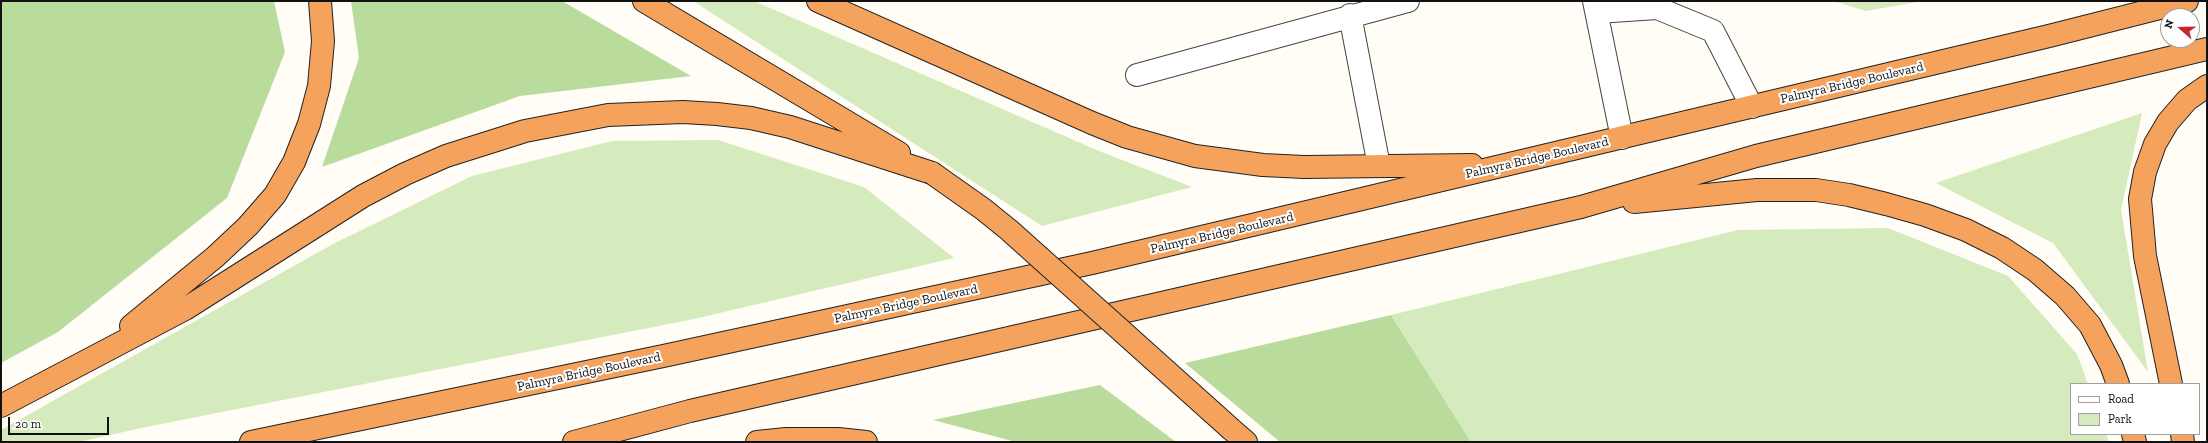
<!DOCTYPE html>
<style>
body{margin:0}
#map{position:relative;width:2208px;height:443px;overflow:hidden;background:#fffdf5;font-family:"Zilla Slab",serif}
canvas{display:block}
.frame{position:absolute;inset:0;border:2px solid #111;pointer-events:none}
.legend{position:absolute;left:2070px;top:383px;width:130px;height:52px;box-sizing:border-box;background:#fff;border:1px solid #a0a0a0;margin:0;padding:5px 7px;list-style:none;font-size:12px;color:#111}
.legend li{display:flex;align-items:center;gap:8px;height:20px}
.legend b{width:20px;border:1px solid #a0a0a0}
.north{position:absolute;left:2160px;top:8px;width:40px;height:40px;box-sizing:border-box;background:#fff;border:1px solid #a0a0a0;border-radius:50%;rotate:290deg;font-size:11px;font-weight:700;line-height:16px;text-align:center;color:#111}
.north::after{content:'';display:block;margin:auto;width:14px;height:18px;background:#c4262e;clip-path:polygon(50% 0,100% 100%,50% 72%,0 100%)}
.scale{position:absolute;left:8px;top:417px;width:101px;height:18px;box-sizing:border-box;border:2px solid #111;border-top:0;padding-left:5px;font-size:12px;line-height:14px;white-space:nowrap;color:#111;-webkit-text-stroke:3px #fff;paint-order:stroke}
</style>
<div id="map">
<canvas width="2208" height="443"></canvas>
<div class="frame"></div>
<ul class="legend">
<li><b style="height:5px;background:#fff"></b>Road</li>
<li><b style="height:11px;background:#d5ebbd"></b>Park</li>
</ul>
<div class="north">N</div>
<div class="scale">20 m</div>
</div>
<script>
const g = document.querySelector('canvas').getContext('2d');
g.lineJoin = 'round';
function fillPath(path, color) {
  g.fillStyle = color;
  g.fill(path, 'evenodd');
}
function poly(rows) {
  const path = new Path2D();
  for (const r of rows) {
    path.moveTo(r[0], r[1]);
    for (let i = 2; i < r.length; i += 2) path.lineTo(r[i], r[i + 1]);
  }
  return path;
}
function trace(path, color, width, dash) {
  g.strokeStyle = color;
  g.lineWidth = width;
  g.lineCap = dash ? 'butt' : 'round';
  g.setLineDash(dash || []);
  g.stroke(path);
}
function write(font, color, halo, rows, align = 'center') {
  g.font = font + ' "Zilla Slab",serif';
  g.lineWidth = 4;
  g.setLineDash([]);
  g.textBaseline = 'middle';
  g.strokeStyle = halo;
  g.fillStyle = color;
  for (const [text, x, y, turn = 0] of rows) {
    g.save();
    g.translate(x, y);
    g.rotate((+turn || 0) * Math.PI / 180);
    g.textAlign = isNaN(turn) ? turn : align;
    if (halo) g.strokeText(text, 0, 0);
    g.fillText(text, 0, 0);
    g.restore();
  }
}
const green = poly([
 [693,1,754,1,1099,151,1192,187,1042,226],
 [1833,1,1923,1,1866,11],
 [2142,113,2121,210,2148,372,2053,243,1936,183],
 [718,140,864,187,954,258,694,319,146,427,79,442,1,442,1,430,333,244,472,176,612,141],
 [1888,228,2008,276,2077,354,2088,384,2071,384,2071,434,2106,434,2109,442,1471,442,1391,315,1738,230]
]);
const forest = poly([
 [1,1,274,1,285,52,227,198,58,332,1,363],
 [351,1,562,1,691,76,520,96,322,167,359,58],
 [1391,315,1471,442,1280,442,1185,363],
 [1100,385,1176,442,1016,442,933,420]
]);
const minor = poly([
 [1594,1,1622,138],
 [1597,12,1657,8,1713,31,1752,107],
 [1350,15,1379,166],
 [1137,75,1408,1]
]);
const highway = poly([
 [644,1,899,153],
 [818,1,1092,123,1127,137,1195,156,1263,165,1304,167,1472,165],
 [1634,202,1757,190,1816,190,1849,195,1886,204,1925,215,1966,230,2002,248,2035,270,2065,296,2090,325,2111,365,2118,384],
 [131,326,215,257,248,226,275,195,294,162,309,124,319,86,323,41,320,1],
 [2171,384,2145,256,2140,199,2145,172,2155,144,2168,122,2187,100,2207,86],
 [1,406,185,309,363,196,405,174,446,156,525,131,608,115,683,112,717,114,751,118,790,127,932,173],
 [1231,429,1246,442],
 [2133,434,2135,442],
 [2182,434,2183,442],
 [251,442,668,355,1092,263,2049,36,2187,1],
 [574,442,690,411,1581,207,1756,156,2207,49],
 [757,442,786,439,838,439,866,442]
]);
const highwayBridge = poly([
 [932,173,983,209,1009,230,1231,429]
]);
const streetNames = [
 ["Palmyra Bridge Boulevard",1852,83,-13],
 ["Palmyra Bridge Boulevard",1537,158,-13],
 ["Palmyra Bridge Boulevard",1222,233,-13],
 ["Palmyra Bridge Boulevard",906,304,-12],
 ["Palmyra Bridge Boulevard",589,372,-12]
];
fillPath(green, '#d5ebbd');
fillPath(forest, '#b9dc9c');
trace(minor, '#444', 24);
trace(highway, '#222', 24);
trace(minor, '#fff', 22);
trace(highway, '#f5a25d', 22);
trace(highwayBridge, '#222', 24, []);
trace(highwayBridge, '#f5a25d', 22);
write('13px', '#111', '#fff', streetNames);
</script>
